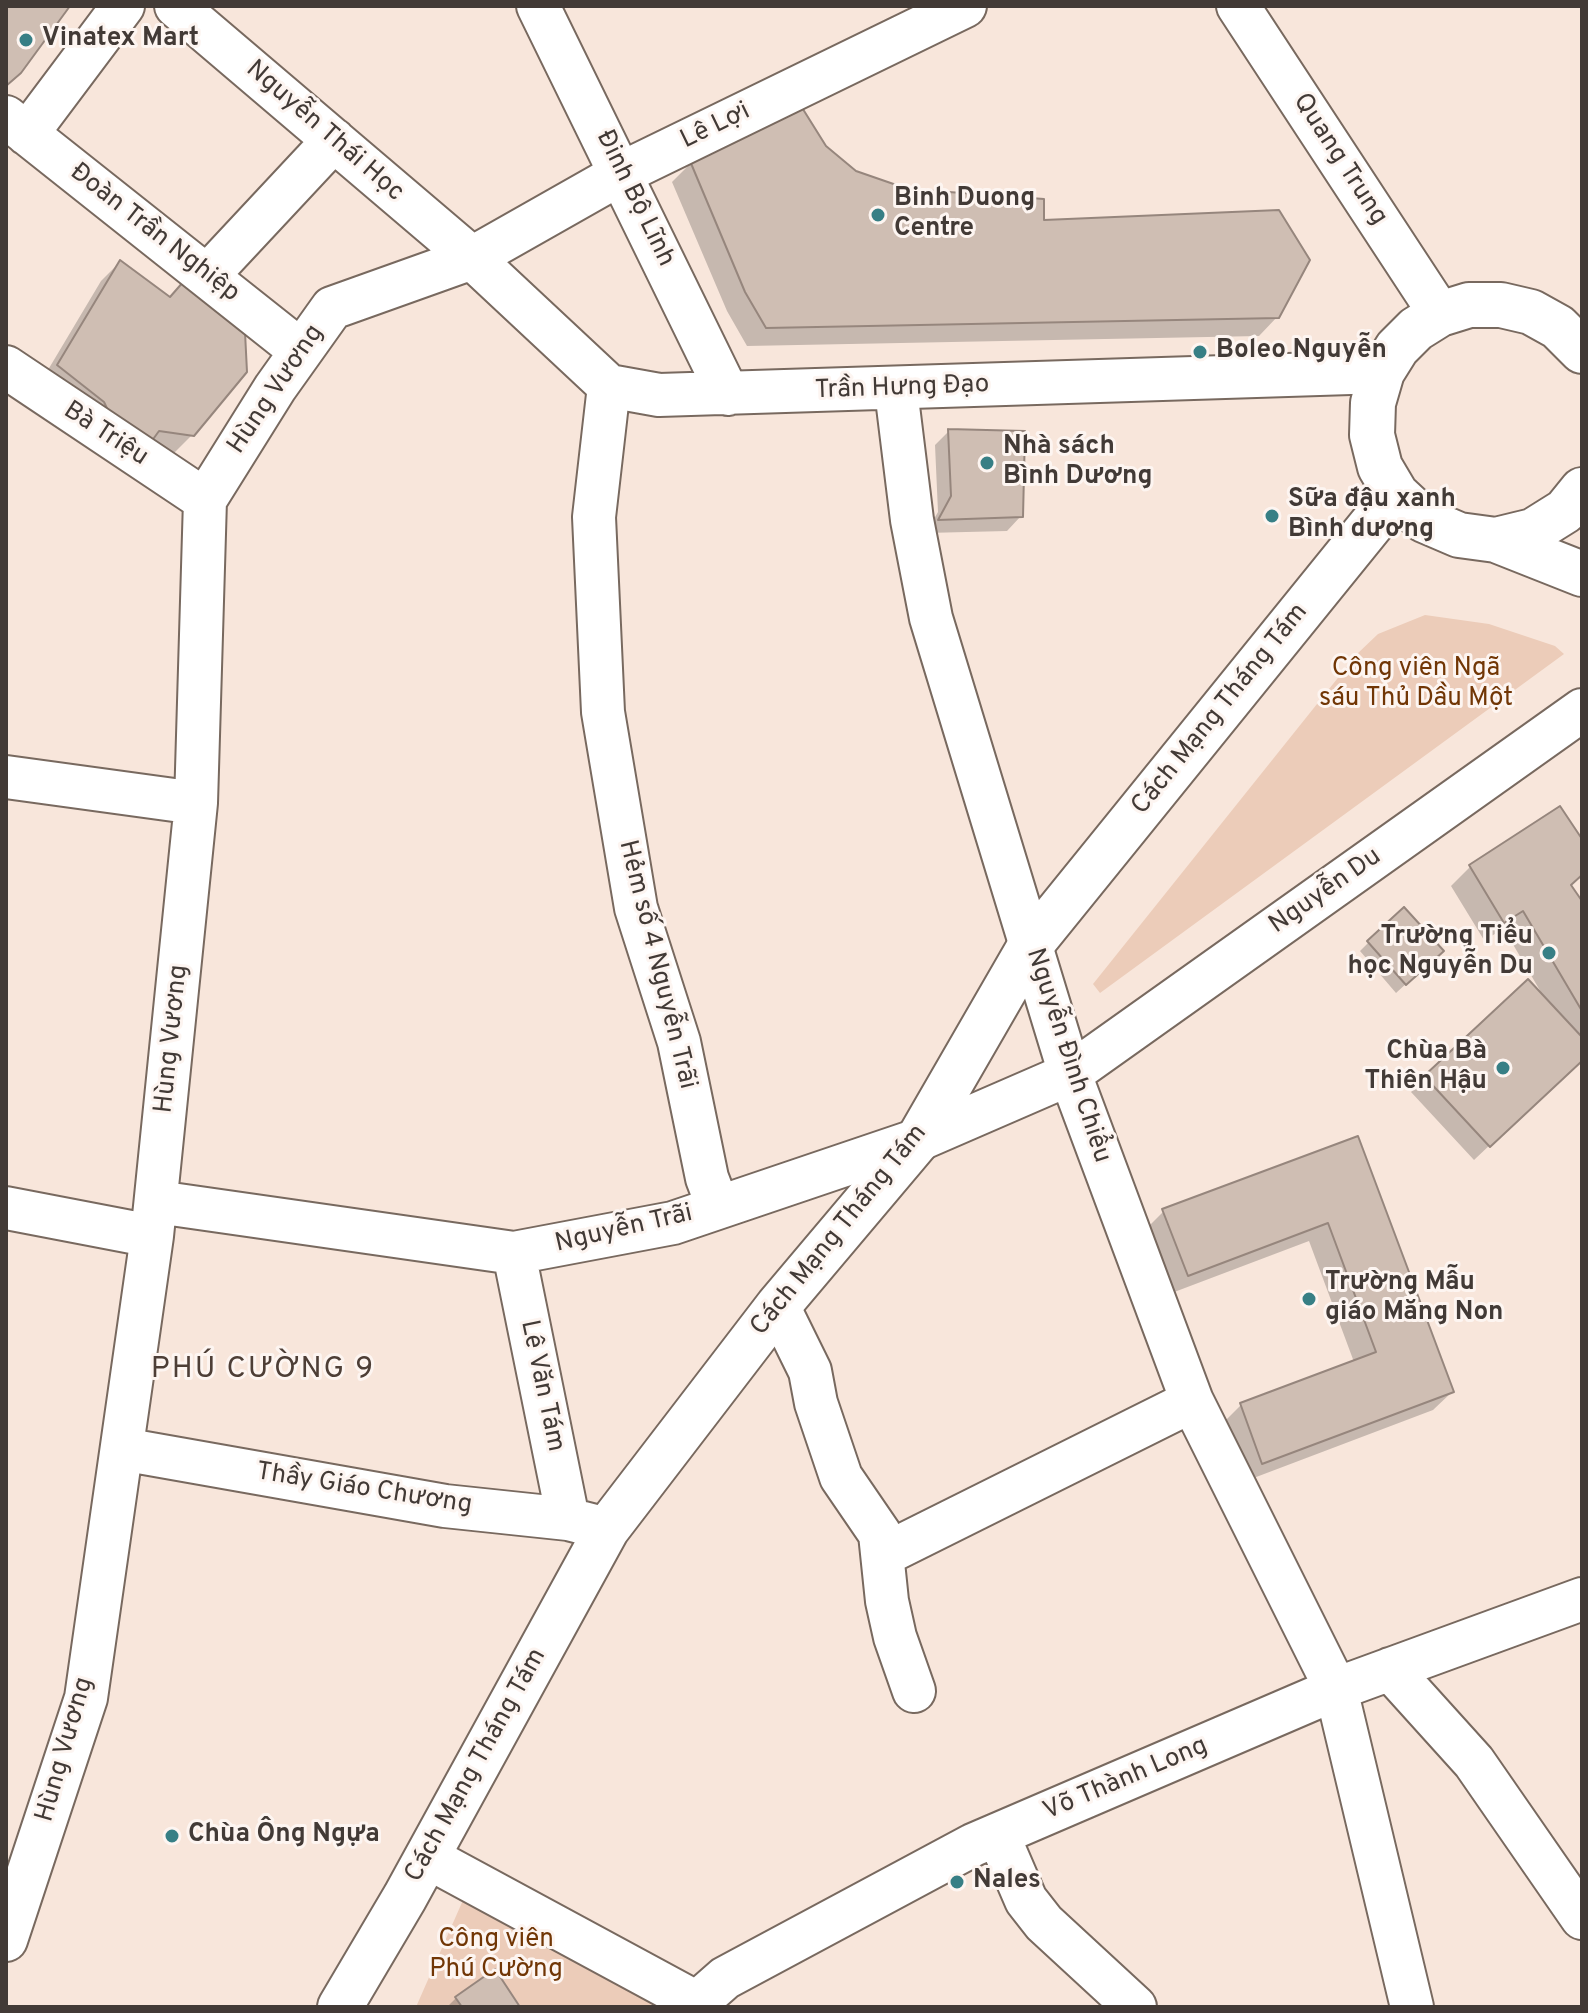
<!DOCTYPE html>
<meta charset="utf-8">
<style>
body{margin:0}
#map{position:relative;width:1588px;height:2013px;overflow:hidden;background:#f8e6db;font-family:Overpass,sans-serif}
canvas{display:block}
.frame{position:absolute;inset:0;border:8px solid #423a36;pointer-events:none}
</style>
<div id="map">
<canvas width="1588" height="2013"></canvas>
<div class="frame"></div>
</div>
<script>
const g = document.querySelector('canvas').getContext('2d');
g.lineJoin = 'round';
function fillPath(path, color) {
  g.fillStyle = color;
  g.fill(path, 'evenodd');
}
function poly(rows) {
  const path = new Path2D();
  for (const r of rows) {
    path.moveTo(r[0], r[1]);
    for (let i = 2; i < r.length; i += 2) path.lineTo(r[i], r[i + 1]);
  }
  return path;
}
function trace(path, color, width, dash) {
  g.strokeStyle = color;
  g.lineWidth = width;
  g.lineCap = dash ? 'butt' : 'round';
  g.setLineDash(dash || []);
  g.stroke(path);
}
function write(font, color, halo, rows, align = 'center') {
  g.font = font + ' Overpass,sans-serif';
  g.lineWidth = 6;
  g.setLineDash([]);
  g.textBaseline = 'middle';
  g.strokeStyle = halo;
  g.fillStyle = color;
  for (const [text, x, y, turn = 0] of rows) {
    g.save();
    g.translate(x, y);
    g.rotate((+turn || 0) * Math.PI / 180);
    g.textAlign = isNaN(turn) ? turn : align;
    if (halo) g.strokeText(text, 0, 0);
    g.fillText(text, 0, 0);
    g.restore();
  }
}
const green = poly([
 [1425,615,1489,624,1555,646,1564,654,1100,993,1093,984,1357,654,1378,634],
 [471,1882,668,1990,651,2007,416,2007]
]);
const shadow = poly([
 [824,147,855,173,908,191,1042,222,1278,316,1259,336,747,346,727,311,672,182,691,163],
 [120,262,169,298,193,434,173,454,142,450,39,385,101,281],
 [949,431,1021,516,1007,531,926,533,938,512,935,445],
 [1582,843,1582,873,1569,885,1582,905,1582,1058,1474,1160,1411,1092,1528,981,1542,994,1504,929,1484,940,1451,886,1470,867],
 [1369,942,1432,960,1396,993,1360,951],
 [1357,1138,1452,1392,1433,1410,1243,1482,1222,1424,1241,1405,1354,1362,1309,1241,1169,1294,1145,1230,1164,1211],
 [456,1998,518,2007,447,2007]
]);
const building = poly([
 [6,6,70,6,21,73,6,86,6,6],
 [801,106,826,146,856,171,908,189,1044,199,1044,220,1279,210,1310,260,1279,318,766,328,745,292,690,161,801,106],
 [120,260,170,297,184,281,245,332,247,372,194,436,159,431,146,449,113,421,104,402,57,365,120,260],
 [948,429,1025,431,1023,517,938,520,951,496,948,429],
 [1560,806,1582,839,1582,875,1571,885,1582,901,1582,1011,1523,911,1504,923,1469,865,1560,806],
 [1404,907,1444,951,1406,985,1367,941,1404,907],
 [1528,979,1582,1037,1582,1061,1490,1147,1424,1076,1528,979],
 [1358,1136,1454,1392,1262,1464,1240,1403,1376,1352,1328,1223,1188,1276,1162,1209,1358,1136],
 [495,1969,520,2007,462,2007,455,1997,495,1969]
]);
const minor = poly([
 [176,6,472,258,609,386,659,395,1382,372],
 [538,6,728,394],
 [1238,6,1440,314],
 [6,117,301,351],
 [27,134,123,6],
 [207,276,334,140],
 [6,367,205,500],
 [609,386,594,517,603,712,636,908,679,1042,707,1178,718,1207],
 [896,390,912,520,931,618,1070,1074,1192,1401,1336,1689,1412,2007],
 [6,777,196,803],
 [157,1202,514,1253,673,1223,918,1140,1070,1074,1582,710],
 [6,1208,152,1236],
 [514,1253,568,1519],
 [778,1306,810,1371,816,1403,841,1477,880,1534,887,1601,895,1637,914,1691],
 [122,1449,445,1506,568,1519,607,1529],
 [883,1555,1192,1401],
 [1390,1669,1474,1762,1582,1918],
 [998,1835,1026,1900,1044,1923,1135,2007],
 [427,1857,697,2003],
 [6,1940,86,1698,152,1236,196,803,205,500,275,388,332,308,472,258,622,173,965,6],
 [692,2007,725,1978,973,1845,1336,1689,1582,1599]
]);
const major = poly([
 [1582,351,1558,327,1531,312,1501,305,1469,305,1440,314,1416,329,1397,348,1382,372,1373,403,1372,435,1380,467,1396,494,1424,520,1459,535,1496,540,1533,531,1565,511,1582,490],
 [1496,540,1582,574],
 [340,2007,405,1897,607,1529,778,1306,918,1140,1030,946,1396,494]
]);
const markers = [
 [26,40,8,"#377f85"],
 [878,215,8,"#377f85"],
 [1200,352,8,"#377f85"],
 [987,463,8,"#377f85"],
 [1272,516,8,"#377f85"],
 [1549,953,8,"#377f85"],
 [1503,1068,8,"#377f85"],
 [1309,1299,8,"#377f85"],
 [172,1836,8,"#377f85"],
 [957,1882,8,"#377f85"]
];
const poiNames = [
 ["Vinatex Mart",42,40],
 ["Binh Duong",894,200],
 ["Centre",894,230],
 ["Boleo Nguyễn",1216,352],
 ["Nhà sách",1003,448],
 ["Bình Dương",1003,478],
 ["Sữa đậu xanh",1288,501],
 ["Bình dương",1288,531],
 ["Trường Tiểu",1533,938,"right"],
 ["học Nguyễn Du",1533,968,"right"],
 ["Chùa Bà",1487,1053,"right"],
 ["Thiên Hậu",1487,1083,"right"],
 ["Trường Mẫu",1325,1284],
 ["giáo Măng Non",1325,1314],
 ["Chùa Ông Ngựa",188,1836],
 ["Nales",973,1882]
];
const streetNames = [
 ["Lê Lợi",716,127,-26],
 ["Nguyễn Thái Học",324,132,41],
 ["Quang Trung",1339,160,57],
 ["Đinh Bộ Lĩnh",634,199,64],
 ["Đoàn Trần Nghiệp",154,234,38],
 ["Trần Hưng Đạo",902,389,-2],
 ["Hùng Vương",277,390,-56],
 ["Bà Triệu",105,435,33],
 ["Cách Mạng Tháng Tám",1221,710,-51],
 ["Nguyễn Du",1326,892,-35],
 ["Hẻm số 4 Nguyễn Trãi",656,965,76],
 ["Hùng Vương",173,1039,-84],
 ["Nguyễn Đình Chiểu",1067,1056,72],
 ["Nguyễn Trãi",624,1230,-13],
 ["Cách Mạng Tháng Tám",840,1231,-51],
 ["Lê Văn Tám",541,1386,78],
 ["Thầy Giáo Chương",364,1490,9],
 ["Hùng Vương",66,1750,-74],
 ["Cách Mạng Tháng Tám",477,1766,-61],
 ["Võ Thành Long",1126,1780,-23]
];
const parkNames = [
 ["Công viên Ngã",1416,670],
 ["sáu Thủ Dầu Một",1416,700],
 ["Công viên",496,1941],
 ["Phú Cường",496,1971]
];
const quarterNames = [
 ["PHÚ CƯỜNG 9",263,1371]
];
fillPath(green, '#ecccb9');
fillPath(shadow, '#0003');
fillPath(building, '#cfbeb3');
trace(building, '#96867d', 2);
trace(minor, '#78695f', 46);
trace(major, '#78695f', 48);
trace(minor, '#fff', 42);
trace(major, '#fff', 44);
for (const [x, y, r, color] of markers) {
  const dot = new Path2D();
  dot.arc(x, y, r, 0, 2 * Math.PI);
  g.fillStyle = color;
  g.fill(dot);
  trace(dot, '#fdf5f1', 3);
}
write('bold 26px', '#423a36', '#fdf5f1', poiNames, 'left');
write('26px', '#423a36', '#fdf5f1', streetNames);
write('26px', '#713605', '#fdf5f1', parkNames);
g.letterSpacing = '2px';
write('30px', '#4d3e36', '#fdf5f1', quarterNames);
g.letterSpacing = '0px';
</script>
